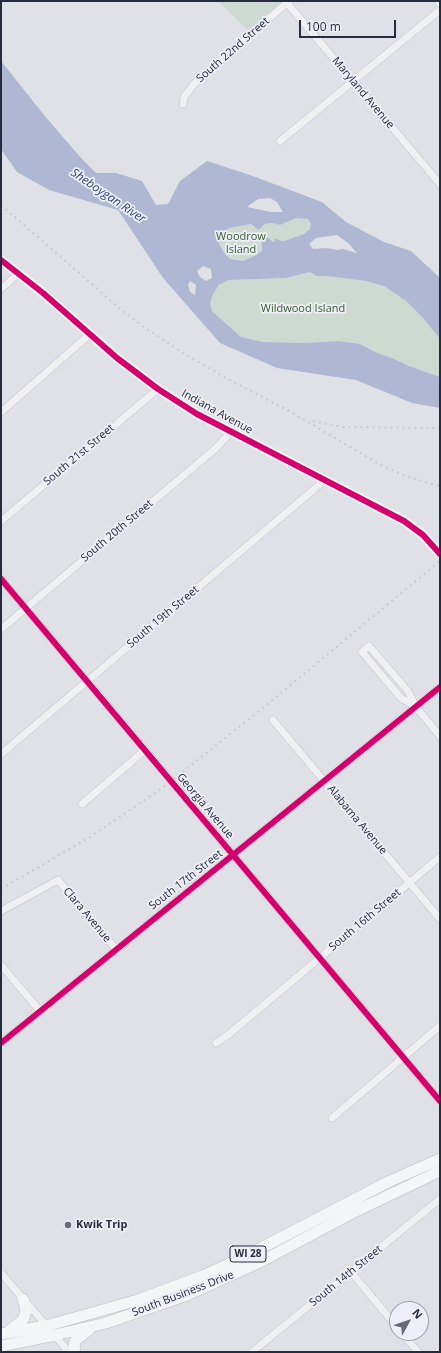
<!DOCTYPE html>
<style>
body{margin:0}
#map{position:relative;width:441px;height:1353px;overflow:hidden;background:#e0e1e6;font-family:"Open Sans",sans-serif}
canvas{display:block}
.frame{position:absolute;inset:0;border:2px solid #272b3f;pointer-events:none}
.north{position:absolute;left:389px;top:1301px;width:40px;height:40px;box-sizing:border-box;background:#eeeff6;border:1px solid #9ea1ad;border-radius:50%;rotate:50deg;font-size:11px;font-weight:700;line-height:16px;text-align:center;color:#272b3f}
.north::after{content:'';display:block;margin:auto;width:14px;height:18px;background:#686b79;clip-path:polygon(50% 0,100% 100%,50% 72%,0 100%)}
.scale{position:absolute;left:299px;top:20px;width:97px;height:18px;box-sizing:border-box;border:2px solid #272b3f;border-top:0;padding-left:5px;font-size:12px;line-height:14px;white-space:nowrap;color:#272b3f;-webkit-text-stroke:3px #eeeff6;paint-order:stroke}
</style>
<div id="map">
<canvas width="441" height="1353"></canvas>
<div class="frame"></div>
<div class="north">N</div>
<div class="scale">100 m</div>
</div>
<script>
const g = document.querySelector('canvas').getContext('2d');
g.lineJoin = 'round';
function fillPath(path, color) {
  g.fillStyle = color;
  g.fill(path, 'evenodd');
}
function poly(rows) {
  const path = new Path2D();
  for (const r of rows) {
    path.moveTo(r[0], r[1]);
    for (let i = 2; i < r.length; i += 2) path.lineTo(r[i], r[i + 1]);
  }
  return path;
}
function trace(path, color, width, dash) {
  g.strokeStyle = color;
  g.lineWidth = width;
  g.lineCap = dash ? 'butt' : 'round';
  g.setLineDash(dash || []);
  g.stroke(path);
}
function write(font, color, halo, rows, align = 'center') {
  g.font = font + ' "Open Sans",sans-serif';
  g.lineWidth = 3.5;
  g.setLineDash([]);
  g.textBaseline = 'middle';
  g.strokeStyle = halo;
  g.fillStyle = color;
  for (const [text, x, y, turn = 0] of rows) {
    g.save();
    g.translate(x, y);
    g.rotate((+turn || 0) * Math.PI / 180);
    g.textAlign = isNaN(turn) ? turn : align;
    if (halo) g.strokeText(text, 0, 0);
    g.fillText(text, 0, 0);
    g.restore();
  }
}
const green = poly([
 [218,1,283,1,248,30],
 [296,218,308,219,311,224,311,229,304,234,287,240,282,241,274,238,275,241,274,242,260,238,263,247,262,250,258,254,242,261,230,259,223,251,220,246,219,241,222,234,229,228,251,224,257,230,265,224,272,223,280,225],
 [310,272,316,276,327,276,366,281,384,286,406,301,423,318,440,339,440,377,409,366,392,358,375,352,360,344,339,341,302,343,263,342,241,337,212,311,210,303,213,294,219,285,229,280,286,278]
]);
const water = poly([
 [1,61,44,115,81,158,96,173,116,173,142,181,156,205,168,204,180,181,207,161,250,175,322,202,346,222,384,242,411,251,440,278,440,339,423,318,406,301,384,286,366,281,327,276,316,276,310,272,286,278,229,280,219,285,213,294,210,303,212,311,241,337,263,342,302,343,339,341,360,344,375,352,392,358,409,366,440,377,440,408,412,403,356,380,277,368,220,343,163,278,118,210,49,190,17,172,1,149],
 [270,198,277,202,283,212,271,212,247,207,258,199],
 [296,218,308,219,311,224,310,229,304,234,287,240,282,241,274,238,275,241,274,242,265,236,261,236,262,250,258,254,243,261,230,259,223,251,220,246,219,241,220,238,222,234,229,228,251,224,258,230,265,224,272,223,280,225],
 [337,235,349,244,357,253,343,249,338,250,326,248,313,249,309,244,316,238],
 [203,266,211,269,212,278,206,281,200,277,197,271],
 [190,281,196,285,195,295,190,292,188,285]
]);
const minor = poly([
 [438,1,440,4],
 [287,3,440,184],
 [183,104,184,97,194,84,289,1],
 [280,141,440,10],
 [1,289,19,273],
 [1,412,90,334],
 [1,521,158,389],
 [1,579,159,766],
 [1,629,215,449,231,432],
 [416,707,401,698,362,652,369,646,408,691,416,707,440,736],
 [273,720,440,919],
 [1,754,325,480],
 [82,804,145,750],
 [208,825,440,1101],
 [1,911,58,880,116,949],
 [1,965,40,1011],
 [1,1043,440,687],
 [216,1043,228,1035,440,857],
 [332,1118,440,1026],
 [351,1272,397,1327],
 [1,1273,69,1352],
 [402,1333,418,1352],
 [252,1352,440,1199]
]);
const secondary = poly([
 [1,260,43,293,117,358,158,389,197,414,404,521,423,535,440,554]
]);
const primary = poly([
 [10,1330,21,1322,24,1318,26,1310,23,1299],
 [1,1334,46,1326,138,1300,205,1275,244,1257,388,1182,440,1159],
 [1,1346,55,1335,106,1323,187,1295,260,1262,354,1212,440,1171],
 [75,1352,74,1344,76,1340,89,1330]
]);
const rail = poly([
 [1,205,118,307,141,325,183,353,224,377,291,412,379,464,403,475,428,483,440,486],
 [313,421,343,427,440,428],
 [1,889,90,837,161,789,263,708,440,561]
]);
const minorBridge = poly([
 [159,766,208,825]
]);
const cycleway = poly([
 [1,260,43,293,117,358,158,389,197,414,404,521,423,535,440,554],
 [1,579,440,1101],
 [1,1043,440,687]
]);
const markers = [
 [68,1225,4,"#686b79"]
];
const shields = [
 [248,1254,36]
];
const shieldNames = [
 ["WI 28",248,1254]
];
const streetNames = [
 ["South 22nd Street",233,50,-41],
 ["Maryland Avenue",363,93,50],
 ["Indiana Avenue",217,412,29],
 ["South 21st Street",79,455,-40],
 ["South 20th Street",117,531,-40],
 ["South 19th Street",163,617,-40],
 ["Georgia Avenue",205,806,50],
 ["Alabama Avenue",357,820,50],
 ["South 17th Street",186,880,-38],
 ["Clara Avenue",87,915,50],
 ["South 16th Street",365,920,-40],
 ["South 14th Street",346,1276,-39],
 ["South Business Drive",183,1294,-21]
];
const parkNames = [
 ["Woodrow",241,237],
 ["Island",241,250],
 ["Wildwood Island",303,309]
];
const poiNames = [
 ["Kwik Trip",76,1225]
];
const waterNames = [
 ["Sheboygan River",108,196,34]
];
fillPath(green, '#ced9d1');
fillPath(water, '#aeb8d2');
trace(minor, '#bebfc4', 8);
trace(primary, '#bcbec4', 12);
trace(minor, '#f0f0f2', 7);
trace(secondary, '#f4f5f6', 10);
trace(primary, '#f4f5f6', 11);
trace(rail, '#c9cacd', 2, [2, 4]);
trace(minorBridge, '#bebfc4', 8, []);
trace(minorBridge, '#f0f0f2', 7);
trace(cycleway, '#d6006c', 6);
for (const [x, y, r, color] of markers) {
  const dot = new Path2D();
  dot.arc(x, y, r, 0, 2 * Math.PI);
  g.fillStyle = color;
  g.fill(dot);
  trace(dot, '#eeeff6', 1.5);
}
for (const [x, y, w] of shields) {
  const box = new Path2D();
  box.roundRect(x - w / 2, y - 8, w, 16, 3);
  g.fillStyle = '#eeeff6';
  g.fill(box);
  trace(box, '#272b3f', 1);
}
write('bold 10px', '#272b3f', null, shieldNames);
write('11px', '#272b3f', '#eeeff6', streetNames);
write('11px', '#345b34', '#eeeff6', parkNames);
write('bold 11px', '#272b3f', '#eeeff6', poiNames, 'left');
write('italic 12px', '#314274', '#eeeff6', waterNames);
</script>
